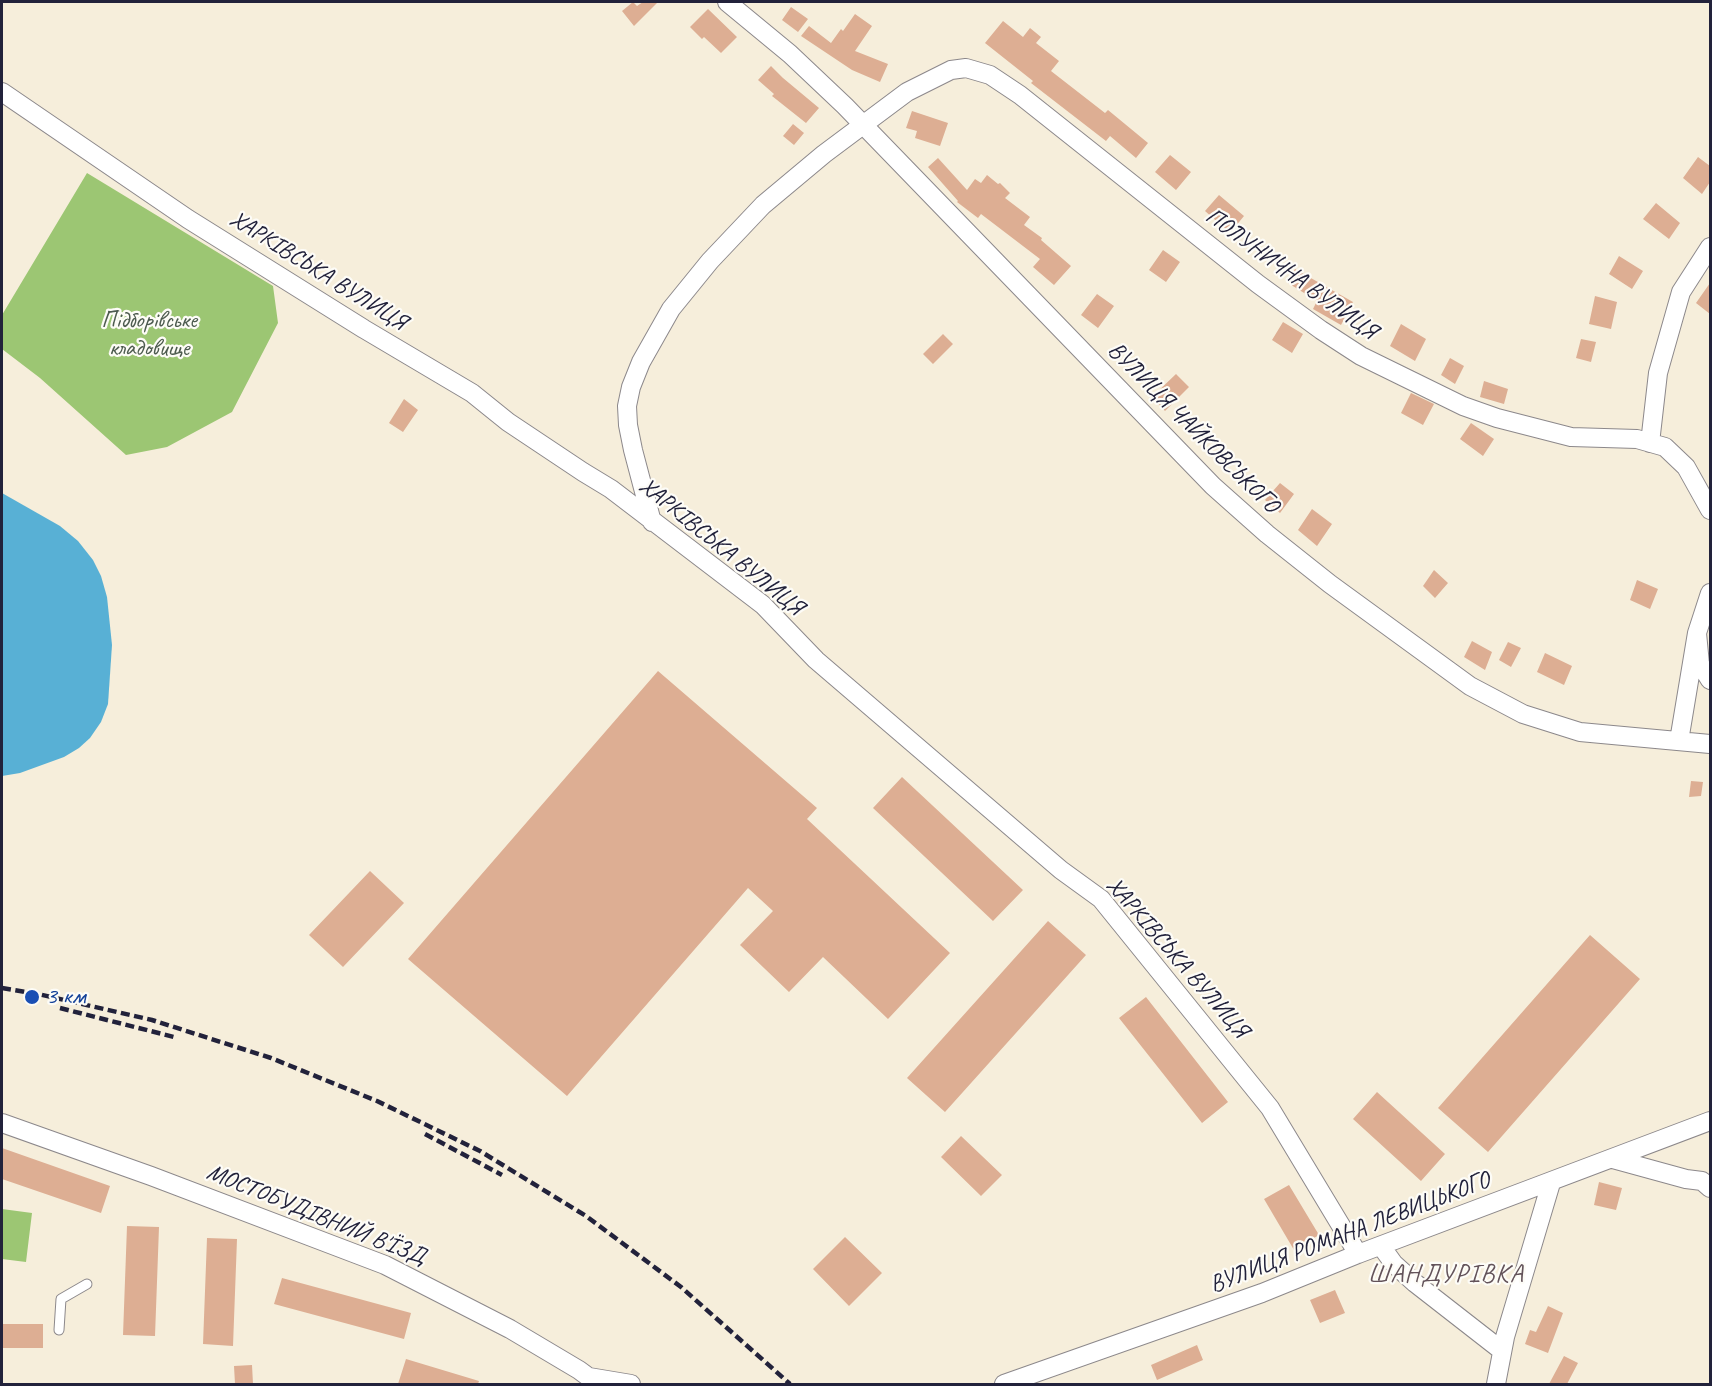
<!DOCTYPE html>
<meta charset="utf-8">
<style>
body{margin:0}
#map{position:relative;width:1712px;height:1386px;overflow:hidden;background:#f6eedb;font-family:Caveat,sans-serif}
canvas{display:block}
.frame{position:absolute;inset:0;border:3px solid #22223b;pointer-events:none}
</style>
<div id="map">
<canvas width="1712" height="1386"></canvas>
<div class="frame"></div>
</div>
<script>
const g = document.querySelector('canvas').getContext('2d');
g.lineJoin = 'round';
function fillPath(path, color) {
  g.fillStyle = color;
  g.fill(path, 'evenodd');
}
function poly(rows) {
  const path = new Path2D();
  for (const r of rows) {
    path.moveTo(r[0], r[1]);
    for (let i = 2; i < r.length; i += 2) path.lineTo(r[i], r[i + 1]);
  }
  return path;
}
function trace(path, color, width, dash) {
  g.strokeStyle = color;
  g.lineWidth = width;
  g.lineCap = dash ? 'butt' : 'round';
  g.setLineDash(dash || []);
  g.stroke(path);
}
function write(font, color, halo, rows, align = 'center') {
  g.font = font + ' Caveat,sans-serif';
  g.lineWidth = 4.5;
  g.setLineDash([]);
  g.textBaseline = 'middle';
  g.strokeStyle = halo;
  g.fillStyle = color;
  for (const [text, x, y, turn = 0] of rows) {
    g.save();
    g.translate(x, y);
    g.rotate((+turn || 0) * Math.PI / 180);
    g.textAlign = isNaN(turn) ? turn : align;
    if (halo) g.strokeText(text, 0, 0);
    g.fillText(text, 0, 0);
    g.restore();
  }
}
const green = poly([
 [87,173,273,286,278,323,232,412,167,447,126,455,40,378,2,349,2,315],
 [2,1209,32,1213,26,1262,2,1259]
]);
const water = poly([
 [2,493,60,526,78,541,93,560,101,576,107,597,112,645,108,704,101,722,90,738,79,748,64,757,20,773,2,776]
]);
const building = poly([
 [633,2,637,6,643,2,658,2,634,26,622,11],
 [791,7,808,19,798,32,782,20],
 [708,9,737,37,721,53,704,37,702,39,690,27],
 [855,14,872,26,855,51,888,64,880,82,852,70,801,36,809,26,831,43,841,29,843,31],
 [1003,21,1023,37,1030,28,1041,37,1036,43,1059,61,1051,71,1105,113,1108,110,1148,143,1136,158,1110,136,1106,141,1031,83,1033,81,985,43],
 [771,66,783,78,819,108,806,123,772,96,774,94,758,80],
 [912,111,948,123,940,146,915,138,917,131,906,128],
 [793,124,804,133,794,145,783,136],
 [1170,155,1191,172,1176,190,1155,172],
 [1698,157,1710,166,1710,182,1702,194,1683,178],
 [938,158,967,190,975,179,981,183,987,175,998,184,1000,183,1010,193,1005,198,1030,217,1024,225,1042,238,1041,240,1071,266,1054,285,1033,267,1040,259,981,214,978,218,957,202,958,201,928,167],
 [1219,195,1244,216,1230,233,1205,211],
 [1656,203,1680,223,1669,239,1643,219],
 [1163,250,1180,262,1166,282,1149,270],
 [1619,256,1643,271,1632,289,1609,274],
 [1295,269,1353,302,1341,325,1313,309,1317,301,1288,283],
 [1710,283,1710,314,1696,303],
 [1097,294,1114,306,1098,328,1081,315],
 [1595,296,1617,302,1611,329,1589,324],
 [1283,322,1303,334,1292,353,1272,340],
 [1401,324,1426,339,1415,361,1390,346],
 [943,334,953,344,933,364,923,354],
 [1581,339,1596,342,1591,362,1576,358],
 [1450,358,1464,366,1455,384,1441,375],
 [1176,374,1189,387,1165,411,1152,397],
 [1484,381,1508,389,1504,404,1480,397],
 [1411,393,1434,404,1423,425,1401,413],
 [404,399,418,410,403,432,389,423],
 [1471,423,1494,439,1483,456,1460,439],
 [1280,483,1294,494,1280,513,1265,500],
 [1312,509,1332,524,1317,546,1298,530],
 [1434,570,1448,583,1435,598,1423,586],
 [1637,580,1658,589,1650,609,1630,600],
 [1472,641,1492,652,1485,670,1464,657],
 [1508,642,1521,648,1511,667,1499,660],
 [1545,653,1572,666,1564,685,1537,672],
 [658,671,817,808,807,819,950,953,888,1019,823,957,789,992,740,945,773,911,748,888,567,1096,408,959],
 [902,777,1023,890,993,921,873,808],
 [1691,781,1703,782,1701,796,1689,797],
 [370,871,404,903,343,967,309,935],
 [1048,921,1086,955,945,1112,907,1078],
 [1590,935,1640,979,1488,1152,1438,1108],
 [1146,997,1228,1102,1202,1123,1119,1018],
 [1377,1092,1445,1154,1421,1181,1353,1119],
 [961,1136,1002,1175,981,1196,941,1157],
 [2,1148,110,1186,101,1213,2,1179],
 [1599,1182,1622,1188,1616,1210,1594,1205],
 [1289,1185,1319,1235,1294,1250,1264,1199],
 [127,1226,159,1227,155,1336,123,1335],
 [845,1237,882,1273,849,1306,813,1269],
 [207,1238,237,1239,233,1346,203,1344],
 [282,1278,411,1313,404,1339,274,1304],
 [1335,1290,1345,1313,1320,1323,1310,1300],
 [1548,1306,1563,1313,1548,1353,1525,1344,1530,1330,1536,1332],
 [2,1324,43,1324,43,1348,2,1348],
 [1197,1345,1203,1360,1157,1380,1151,1365],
 [1564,1356,1578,1363,1567,1384,1549,1384],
 [406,1359,479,1381,478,1384,398,1384],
 [252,1365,253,1384,235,1384,234,1366]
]);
const lane = poly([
 [59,1330,61,1299,87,1284]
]);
const street = poly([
 [727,2,790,54,845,106,1213,486,1267,534,1330,584,1470,686,1523,714,1580,732,1710,744],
 [2,92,188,219,364,329,472,393,508,422,583,472,611,489,763,605,816,660,1061,870,1101,899,1270,1108,1358,1254],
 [1650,443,1658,373,1681,292,1710,247],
 [652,522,633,450,628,425,627,406,631,387,641,362,671,309,710,261,763,205,824,154,907,92,951,70,966,68,990,75,1020,95,1258,284,1321,330,1361,356,1463,406,1497,418,1571,437,1637,439,1665,447,1686,467,1710,510],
 [1710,593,1697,633,1700,664,1710,680],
 [1679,741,1697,633],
 [2,1123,151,1176,385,1265,510,1329,579,1370,598,1384],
 [1613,1159,1686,1179,1702,1181,1710,1188],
 [1381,1246,1394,1264,1415,1283,1501,1350],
 [589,1377,631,1384],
 [1004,1384,1262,1293,1358,1254,1710,1121],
 [1496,1384,1505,1337,1551,1183]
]);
const rail = poly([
 [2,988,38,994,152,1020,271,1058,377,1101,480,1151,586,1216,681,1287,790,1384],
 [60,1008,174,1037],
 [425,1134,502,1175]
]);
const markers = [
 [32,997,8,"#1a4fb4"]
];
const streetNames = [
 ["ХАРКІВСЬКА ВУЛИЦЯ",318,271,32],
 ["ПОЛУНИЧНА ВУЛИЦЯ",1291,274,36],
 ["ВУЛИЦЯ ЧАЙКОВСЬКОГО",1193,428,45],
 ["ХАРКІВСЬКА ВУЛИЦЯ",721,547,39],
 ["ХАРКІВСЬКА ВУЛИЦЯ",1177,958,49],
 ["МОСТОБУДІВНИЙ В'ЇЗД",316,1215,22],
 ["ВУЛИЦЯ РОМАНА ЛЕВИЦЬКОГО",1350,1233,-21]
];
const parkNames = [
 ["Підборівське",149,321],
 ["кладовище",149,349]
];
const transitNames = [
 ["3 км",46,997]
];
const neighbourhoodNames = [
 ["ШАНДУРІВКА",1446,1275]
];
fillPath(green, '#9cc673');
fillPath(water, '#58b0d5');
fillPath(building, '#ddae93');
trace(lane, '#8c888b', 11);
trace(street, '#8c888b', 20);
trace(lane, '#fff', 9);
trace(street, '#fff', 18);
trace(rail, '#22223b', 4.5, [9, 4.5]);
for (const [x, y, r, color] of markers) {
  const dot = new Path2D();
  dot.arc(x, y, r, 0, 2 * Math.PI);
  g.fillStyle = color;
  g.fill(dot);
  trace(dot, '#fdfcf7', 2);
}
write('24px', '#22223b', '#fdfcf7', streetNames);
write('24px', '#4d5b4f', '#fdfcf7', parkNames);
write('24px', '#164399', '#fdfcf7', transitNames, 'left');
g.letterSpacing = '1.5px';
write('26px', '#63535a', '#fdfcf7', neighbourhoodNames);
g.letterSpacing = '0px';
</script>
